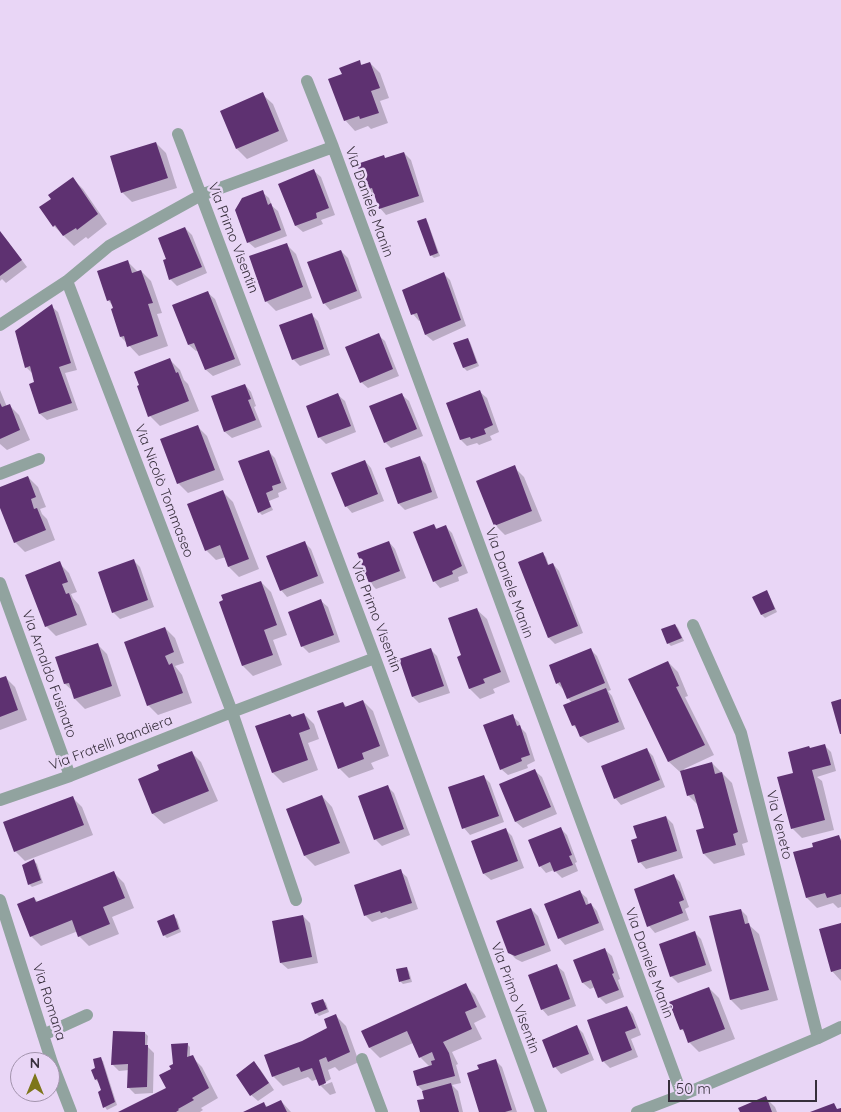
<!DOCTYPE html>
<meta charset="utf-8">
<style>
body{margin:0}
#map{position:relative;width:841px;height:1112px;overflow:hidden;background:#e9d6f6;font-family:Quicksand,sans-serif}
canvas{display:block}
.north{position:absolute;left:10px;top:1052px;width:50px;height:50px;box-sizing:border-box;background:#e9d6f6;border:1px solid #a293ac;border-radius:50%;rotate:0deg;font-size:14px;font-weight:700;line-height:20px;text-align:center;color:#372f3c}
.north::after{content:'';display:block;margin:auto;width:18px;height:22px;background:#7d761b;clip-path:polygon(50% 0,100% 100%,50% 72%,0 100%)}
.scale{position:absolute;left:668px;top:1080px;width:149px;height:22px;box-sizing:border-box;border:2px solid #372f3c;border-top:0;padding-left:6px;font-size:15px;line-height:18px;white-space:nowrap;color:#372f3c;-webkit-text-stroke:4px #e9d6f6;paint-order:stroke}
</style>
<div id="map">
<canvas width="841" height="1112"></canvas>
<div class="north">N</div>
<div class="scale">50 m</div>
</div>
<script>
const g = document.querySelector('canvas').getContext('2d');
g.lineJoin = 'round';
function fillPath(path, color) {
  g.fillStyle = color;
  g.fill(path, 'evenodd');
}
function poly(rows) {
  const path = new Path2D();
  for (const r of rows) {
    path.moveTo(r[0], r[1]);
    for (let i = 2; i < r.length; i += 2) path.lineTo(r[i], r[i + 1]);
  }
  return path;
}
function trace(path, color, width, dash) {
  g.strokeStyle = color;
  g.lineWidth = width;
  g.lineCap = dash ? 'butt' : 'round';
  g.setLineDash(dash || []);
  g.stroke(path);
}
function write(font, color, halo, rows, align = 'center') {
  g.font = font + ' Quicksand,sans-serif';
  g.lineWidth = 5;
  g.setLineDash([]);
  g.textBaseline = 'middle';
  g.strokeStyle = halo;
  g.fillStyle = color;
  for (const [text, x, y, turn = 0] of rows) {
    g.save();
    g.translate(x, y);
    g.rotate((+turn || 0) * Math.PI / 180);
    g.textAlign = isNaN(turn) ? turn : align;
    if (halo) g.strokeText(text, 0, 0);
    g.fillText(text, 0, 0);
    g.restore();
  }
}
const shadow = poly([
 [359,62,363,66,370,63,380,73,389,98,380,101,388,123,371,129,368,126,355,131,345,120,343,74],
 [262,94,273,104,288,141,247,159,237,149],
 [156,143,166,153,177,188,132,202,122,192],
 [404,153,411,160,424,202,386,215,380,208,376,195,373,196,366,189,386,159],
 [314,171,321,177,335,215,321,220,323,224,303,232,296,226,280,185],
 [73,179,83,189,107,224,88,239,86,237,74,246,54,226,41,207,53,199],
 [262,192,269,198,272,206,278,211,287,236,255,248,248,242],
 [425,220,428,223,440,256,434,258,431,255],
 [185,228,192,235,207,273,177,286,170,279,168,260],
 [0,232,6,239,27,267,6,283,2,279,0,281],
 [286,244,296,254,312,298,276,311,266,301],
 [341,251,348,258,362,298,330,310,324,303],
 [128,262,138,272,141,271,151,281,162,313,157,314,168,346,139,356,121,337,113,306,108,300],
 [443,273,450,280,466,326,433,341,426,335,421,320,419,321,413,314],
 [208,293,215,299,241,365,213,376,206,370,199,350,196,351,189,345],
 [51,306,58,312,77,370,65,373,78,410,47,420,40,414,33,374,26,367],
 [312,315,318,321,330,355,300,366,293,359],
 [378,335,385,341,399,376,368,388,361,382],
 [467,339,470,342,479,366,467,371,464,368],
 [170,360,180,370,184,380,188,384,199,411,160,426,150,416],
 [245,385,251,392,256,406,254,407,262,427,232,438,225,432,212,397],
 [0,390,7,407,9,405,19,415,30,440,7,450,0,444],
 [480,392,487,398,499,432,490,436,492,440,479,445,477,443,467,446,461,440],
 [338,395,345,401,356,432,326,444,319,437],
 [402,395,409,401,423,436,391,448,385,442],
 [197,426,207,436,224,480,188,493,178,483],
 [268,451,275,458,287,489,278,493,279,497,269,501,273,510,262,515,259,512],
 [419,457,426,464,438,498,405,510,399,504],
 [365,461,371,468,384,501,352,513,346,506],
 [514,467,524,477,542,521,505,535,495,525],
 [28,477,38,487,46,507,40,509,42,514,47,519,55,540,25,552,15,542,0,504,0,488],
 [223,492,233,502,259,569,239,577,229,567,226,557,216,560,206,550],
 [434,525,438,530,446,527,452,533,468,573,458,577,459,581,440,588,434,581],
 [304,542,311,549,324,583,287,597,281,590],
 [389,542,395,549,406,578,376,589,370,583,359,554],
 [543,554,546,557,549,566,553,564,559,571,583,633,555,644,549,638],
 [134,561,140,567,154,607,120,619,113,612],
 [59,563,69,573,77,592,71,594,73,598,79,605,87,625,56,636,46,626],
 [261,582,271,592,287,635,273,640,282,665,253,676,243,666,220,602],
 [766,592,769,595,777,612,765,618,762,615,754,598],
 [321,601,328,607,340,642,309,653,302,646],
 [476,609,487,619,510,682,493,689,495,693,480,699,470,689,458,657,463,655],
 [675,625,678,628,684,641,671,646,668,643],
 [165,628,175,638,184,663,175,666,182,675,192,703,158,715,148,705],
 [97,644,107,654,121,696,85,709,75,699,73,691,65,684,57,658],
 [431,650,437,656,450,693,419,703,413,697],
 [591,650,597,656,611,690,608,691,612,696,625,729,588,743,581,737,579,731,573,725,572,703,568,698,564,690,557,683],
 [668,662,678,672,688,696,685,697,714,755,684,769,685,771,712,763,732,783,748,842,742,844,745,855,714,864,704,854,705,829,698,805,688,795,682,771,680,772,669,762,630,679],
 [5,677,15,687,27,720,0,730,0,679],
 [363,701,373,711,389,756,371,763,374,769,349,778,339,768,343,703,347,707],
 [304,714,314,724,319,739,308,743,318,770,283,783,273,773,290,715,293,718],
 [512,716,519,722,521,728,526,733,535,761,527,765,528,768,508,775,501,769],
 [825,746,831,752,836,771,817,777,822,781,834,830,802,838,792,828,795,773,811,750],
 [646,749,653,756,665,787,621,805,615,798],
 [191,752,201,762,218,801,164,824,153,814,139,780,160,771],
 [535,771,542,777,557,814,523,828,516,822,501,785],
 [483,776,490,783,504,822,470,835,464,828],
 [387,786,394,793,410,835,382,846,375,839],
 [322,796,332,807,350,853,315,866,305,856,288,810],
 [72,797,82,807,93,835,25,861,15,851],
 [666,817,673,824,683,858,646,869,640,862,638,839],
 [505,829,512,836,524,868,491,880,484,874],
 [561,829,567,835,577,862,575,863,578,871,562,878,554,870,546,873,540,866],
 [839,837,841,839,841,907,838,908,833,903,817,908,807,898,814,848],
 [34,861,37,864,43,883,32,887,29,884],
 [400,871,407,877,418,909,389,919,386,917,372,922,365,915],
 [114,873,124,883,134,908,112,917,119,934,89,946,79,936,78,931,41,946,31,936,34,898,38,902],
 [674,876,680,882,689,907,685,909,689,920,655,933,649,926],
 [580,892,587,898,589,905,591,904,597,911,604,930,565,945,559,938],
 [531,909,538,916,551,951,522,962,516,959,509,952],
 [741,910,747,916,749,925,759,934,778,1000,741,1010,731,1000],
 [174,916,177,919,181,932,167,938,164,935],
 [303,916,310,923,318,963,288,969,281,963],
 [841,924,841,981,832,971],
 [695,933,701,939,712,971,678,983,671,976],
 [605,950,612,956,620,979,618,980,624,997,606,1004,599,997,595,987,590,989,583,983,575,961],
 [557,966,564,972,576,1006,548,1016,542,1009],
 [406,968,409,971,412,982,403,984,400,981],
 [465,985,475,995,486,1017,474,1023,482,1039,452,1052,458,1064,456,1065,461,1083,452,1085,458,1091,463,1112,421,1112,426,1100,424,1092,418,1086,415,1072,430,1067,420,1057,413,1043,380,1058,370,1048,363,1032],
 [709,988,719,998,735,1039,699,1052,689,1042,686,1033,681,1029],
 [323,1000,326,1003,329,1012,319,1016,316,1013],
 [627,1007,633,1014,641,1035,631,1039,638,1057,610,1068,603,1061],
 [336,1016,346,1026,359,1062,339,1071,335,1067,328,1070,331,1079,324,1083,324,1085,332,1082,336,1093,330,1095,320,1085,318,1079,312,1081,308,1077,283,1086,273,1076,303,1042,329,1029],
 [577,1027,583,1033,594,1060,561,1074,555,1067],
 [145,1033,148,1036,147,1046,154,1053,153,1093,135,1094,129,1088,129,1070,119,1071,112,1064],
 [187,1044,190,1047,190,1058,192,1057,202,1067,218,1098,201,1108,203,1110,200,1112,120,1112,168,1088,175,1064],
 [100,1058,103,1061,117,1105,107,1110,105,1107,99,1092,102,1091,99,1083,96,1080,93,1071,96,1069],
 [495,1060,502,1067,517,1112,480,1112,480,1070],
 [254,1063,260,1069,274,1090,258,1101,251,1095],
 [765,1097,775,1107,777,1112,742,1112],
 [281,1101,291,1112,246,1112,263,1103,268,1107]
]);
const building = poly([
 [360,60,361,65,370,62,380,88,371,91,379,113,360,119,359,116,344,121,328,79,342,74,339,68],
 [263,92,279,131,236,149,220,111],
 [156,142,168,178,121,193,110,156],
 [404,152,419,196,379,209,372,188,365,190,357,164,384,155,385,158],
 [314,169,329,208,316,213,317,218,295,226,278,184],
 [73,177,98,214,77,230,76,228,63,236,55,225,53,227,39,207,51,199,48,195],
 [263,190,268,205,271,203,281,230,247,243,235,210,242,198],
 [426,218,438,253,430,256,417,221],
 [185,227,202,267,169,280,163,260,166,259,158,238],
 [0,231,22,260,0,276],
 [287,243,303,287,265,302,249,256],
 [341,250,357,291,323,304,307,262],
 [128,260,132,273,141,270,153,303,148,304,158,336,127,347,124,336,120,337,111,309,113,308,110,300,107,301,97,271],
 [444,272,461,320,425,335,417,313,411,315,402,290],
 [208,291,235,359,205,370,194,343,188,345,172,305],
 [52,304,71,363,59,367,72,403,39,414,29,384,34,382,30,366,25,368,15,331],
 [312,313,324,349,292,360,279,325],
 [379,333,393,369,360,383,345,347],
 [468,338,477,363,463,368,453,343],
 [170,358,176,373,178,372,189,401,148,417,137,386,139,385,134,372],
 [245,384,251,399,248,400,256,420,224,432,211,396],
 [480,390,493,425,484,429,486,434,471,439,470,437,460,440,446,403],
 [338,393,351,426,318,438,306,406],
 [402,393,417,429,384,443,369,406],
 [0,403,2,407,10,404,20,430,0,439],
 [198,425,215,470,177,484,160,439],
 [269,450,281,483,272,486,273,490,266,493,271,507,258,513,238,461],
 [420,456,432,492,398,504,385,468],
 [365,460,378,494,345,507,331,473],
 [515,465,532,511,494,526,476,481],
 [28,476,36,497,31,499,34,509,37,508,46,530,14,543,0,508,0,487],
 [223,490,249,559,228,567,220,545,205,551,187,504],
 [434,524,436,529,446,525,462,566,452,571,453,574,433,582,413,532],
 [305,541,318,576,280,591,266,556],
 [389,541,400,571,369,583,357,553],
 [543,552,548,565,553,563,578,626,548,638,518,562],
 [134,559,148,600,112,613,98,572],
 [60,561,68,582,62,584,66,594,69,593,77,615,45,627,25,575],
 [261,581,277,625,264,630,273,655,242,666,219,602,223,600,221,595],
 [767,590,775,609,761,615,752,597],
 [321,599,334,635,301,647,288,612],
 [477,608,501,672,483,679,485,683,469,689,457,657,461,655,448,618],
 [675,624,682,638,667,644,661,629],
 [165,627,174,652,165,656,169,665,172,663,183,693,147,706,124,642],
 [98,643,112,686,74,699,69,683,64,684,55,657],
 [431,648,444,686,412,697,399,659],
 [591,648,605,683,567,699,560,682,556,684,549,665],
 [668,661,679,686,676,687,705,745,668,762,628,679],
 [6,676,18,710,0,717,0,678],
 [606,688,619,722,580,737,575,725,572,726,563,705],
 [841,699,841,734,840,734,831,702],
 [363,700,380,746,362,753,364,759,338,769,317,711,343,702,345,707],
 [304,713,310,729,299,733,308,760,272,773,255,726,290,714,292,717],
 [513,714,517,726,520,725,530,755,521,758,522,761,500,770,483,725],
 [825,744,831,765,812,770,825,820,791,829,777,777,793,773,788,752,809,746,810,748],
 [647,748,660,780,614,799,601,766],
 [192,751,209,791,152,814,138,779,159,770,157,765],
 [712,762,715,774,722,772,738,832,733,834,736,845,703,854,696,830,704,828,694,794,687,796,680,771],
 [535,769,551,807,515,822,499,784],
 [484,775,499,816,462,829,448,787],
 [388,785,404,829,374,840,358,796],
 [322,795,340,843,304,856,286,809],
 [73,796,84,825,14,852,3,822],
 [666,816,677,851,638,863,631,840,637,838,633,826],
 [561,827,572,855,569,856,573,865,554,872,550,862,539,867,528,840],
 [506,828,518,861,483,874,471,841],
 [839,835,841,841,841,894,827,898,825,893,806,898,793,852,813,847,812,843],
 [34,859,41,880,28,885,22,865],
 [401,869,412,903,381,913,380,911,364,916,354,885],
 [114,871,125,898,103,907,110,924,78,937,72,920,30,937,17,904,34,897,36,902],
 [674,874,684,900,679,902,683,913,647,927,634,889],
 [580,890,586,905,591,903,599,923,558,939,544,904],
 [531,908,545,945,515,956,508,953,496,921],
 [741,909,745,924,749,923,769,990,730,1000,709,916],
 [174,914,179,929,163,936,157,921],
 [303,915,312,957,280,963,272,921],
 [841,923,841,969,831,972,819,929],
 [695,931,706,965,670,977,659,944],
 [605,948,614,973,612,974,619,990,598,998,591,980,582,983,573,960],
 [557,964,570,999,541,1010,528,975],
 [407,967,410,979,399,982,396,969],
 [466,983,477,1007,465,1012,472,1029,443,1042,449,1053,455,1076,417,1086,413,1071,432,1065,431,1061,435,1060,432,1052,419,1058,407,1031,369,1048,361,1031],
 [709,987,725,1029,688,1043,683,1029,680,1030,669,1002],
 [323,999,327,1009,315,1014,311,1003],
 [627,1006,636,1028,625,1032,632,1050,602,1062,587,1020],
 [336,1014,350,1052,328,1062,326,1057,319,1060,326,1083,319,1086,312,1068,301,1072,299,1067,272,1077,264,1055,302,1041,327,1028,324,1019],
 [577,1025,589,1054,553,1068,542,1040],
 [113,1031,145,1032,145,1045,148,1045,147,1087,127,1088,128,1064,111,1065],
 [188,1043,187,1057,193,1055,209,1088,192,1098,194,1100,178,1109,179,1110,176,1112,118,1112,166,1088,159,1075,171,1069,169,1066,173,1064,171,1044],
 [101,1057,115,1102,103,1108,98,1092,101,1090,97,1079,95,1080,91,1070,95,1068,93,1059],
 [496,1059,512,1110,505,1112,479,1112,467,1073,479,1069,477,1065],
 [254,1061,269,1083,250,1096,236,1075],
 [451,1083,459,1112,420,1112,417,1100,424,1099,422,1091],
 [766,1096,772,1112,740,1112,738,1108],
 [281,1100,287,1112,243,1112,264,1102,266,1107],
 [834,1103,837,1109,841,1108,841,1112,810,1112]
]);
const minor = poly([
 [307,81,333,147,682,1095],
 [178,134,375,658,541,1112],
 [67,281,232,712,296,900],
 [0,325,67,281,109,246,201,195,333,147],
 [0,474,39,459],
 [0,583,70,776],
 [693,625,741,733,818,1038],
 [0,800,70,776,232,712,375,658],
 [0,900,52,1063,71,1112],
 [43,1035,87,1015],
 [362,1059,382,1112]
]);
const tertiary = poly([
 [637,1112,682,1095,818,1038,841,1027]
]);
const streetNames = [
 ["Via Daniele Manin",369,202,70],
 ["Via Primo Visentin",233,238,69],
 ["Via Nicolò Tommaseo",164,491,69],
 ["Via Daniele Manin",509,583,70],
 ["Via Primo Visentin",376,617,69],
 ["Via Arnaldo Fusinato",49,674,70],
 ["Via Fratelli Bandiera",111,743,-21],
 ["Via Veneto",779,825,76],
 ["Via Daniele Manin",649,963,70],
 ["Via Primo Visentin",515,998,70],
 ["Via Romana",49,1002,72]
];
fillPath(shadow, '#0003');
fillPath(building, '#5e3171');
trace(minor, '#91a39f', 12);
trace(tertiary, '#91a39f', 12);
write('14px', '#372f3c', '#e9d6f6', streetNames);
</script>
